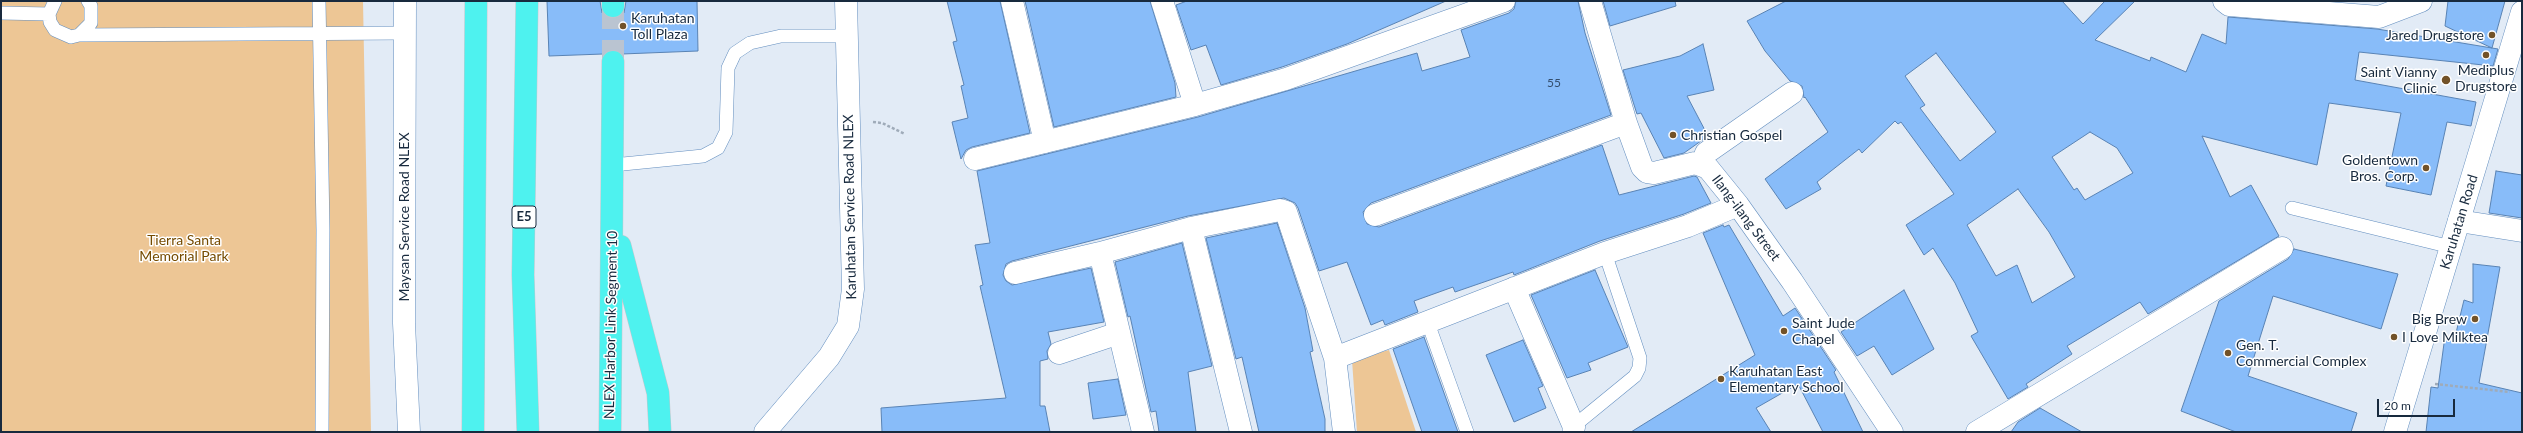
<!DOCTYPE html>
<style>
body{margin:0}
#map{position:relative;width:2523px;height:433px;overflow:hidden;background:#e2ebf6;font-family:Lato,sans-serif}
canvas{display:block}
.frame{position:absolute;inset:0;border:2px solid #182a3e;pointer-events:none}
.scale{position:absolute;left:2377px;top:399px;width:78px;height:18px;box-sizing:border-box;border:2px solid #182a3e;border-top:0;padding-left:5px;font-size:12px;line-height:14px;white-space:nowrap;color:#182a3e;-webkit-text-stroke:3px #fff;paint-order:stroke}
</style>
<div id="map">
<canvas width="2523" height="433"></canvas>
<div class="frame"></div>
<div class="scale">20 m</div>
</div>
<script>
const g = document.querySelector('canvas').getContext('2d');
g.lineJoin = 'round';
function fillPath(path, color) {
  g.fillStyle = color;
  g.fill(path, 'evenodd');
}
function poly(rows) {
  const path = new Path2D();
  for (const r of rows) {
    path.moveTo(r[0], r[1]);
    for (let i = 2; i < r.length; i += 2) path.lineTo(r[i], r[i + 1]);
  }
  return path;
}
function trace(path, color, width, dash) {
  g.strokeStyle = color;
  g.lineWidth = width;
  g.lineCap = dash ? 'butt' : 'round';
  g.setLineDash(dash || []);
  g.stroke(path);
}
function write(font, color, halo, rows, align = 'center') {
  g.font = font + ' Lato,sans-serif';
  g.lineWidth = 3;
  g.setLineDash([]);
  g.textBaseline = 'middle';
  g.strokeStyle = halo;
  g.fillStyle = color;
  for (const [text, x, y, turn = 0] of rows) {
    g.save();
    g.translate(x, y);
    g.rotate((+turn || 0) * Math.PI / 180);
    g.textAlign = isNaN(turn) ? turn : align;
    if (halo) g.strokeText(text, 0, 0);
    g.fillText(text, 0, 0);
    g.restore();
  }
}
const green = poly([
 [1,1,363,1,371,432,1,432],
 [1389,350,1416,432,1357,432,1352,360]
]);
const building = poly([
 [547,1,600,1,602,13,613,18,624,13,626,1,697,1,698,51,622,54,613,50,603,54,549,56,547,1],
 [947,1,1000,1,1030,133,972,147,966,150,961,159,952,122,968,118,961,86,964,85,953,42,957,41,947,1],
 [1025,1,1150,1,1175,83,1176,97,1054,127,1025,1],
 [1187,1,1446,1,1347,44,1282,67,1221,85,1206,45,1191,50,1176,5,1187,1],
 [1516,1,1578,1,1585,33,1611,115,1371,203,1363,212,1367,224,1379,227,1602,145,1619,195,1694,176,1697,177,1711,203,1684,214,1600,241,1514,275,1513,272,1455,292,1453,287,1414,301,1418,312,1385,325,1383,320,1371,325,1347,262,1319,271,1298,208,1295,203,1284,198,1188,216,1012,261,1006,264,1003,275,1006,281,1012,285,1091,268,1104,322,1048,332,1051,344,1047,351,1048,359,1040,361,1040,406,1045,406,1050,432,882,432,881,408,1006,398,980,286,983,285,975,245,990,243,977,171,1198,117,1417,53,1422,71,1470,57,1461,30,1509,13,1514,9,1516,1],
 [1603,1,1675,1,1676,6,1610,26,1603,1],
 [1786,1,2062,1,2083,24,2105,1,2135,1,2095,40,2150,61,2151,57,2186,72,2202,34,2226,44,2228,17,2377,29,2498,49,2493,66,2359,52,2355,80,2476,102,2471,126,2447,122,2431,195,2386,186,2401,113,2329,103,2317,165,2202,136,2230,197,2251,185,2279,236,2148,314,2140,302,2067,346,2072,354,2026,384,2028,387,2008,399,1971,336,1978,332,1955,283,1933,248,1924,255,1906,225,1954,194,1901,122,1898,124,1895,121,1862,153,1859,149,1817,182,1821,189,1786,209,1765,179,1828,132,1805,97,1804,98,1802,86,1790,81,1765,51,1747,21,1786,1],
 [1936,53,1996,132,1960,161,1920,108,1925,105,1905,76,1936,53],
 [2090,132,2117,148,2133,173,2085,200,2077,188,2074,190,2052,157,2090,132],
 [2018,189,2049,232,2075,277,2032,303,2017,265,1996,276,1967,225,2018,189],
 [2448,1,2505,1,2492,48,2445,26,2448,1],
 [1703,44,1714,90,1687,96,1708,136,1684,153,1664,158,1641,113,1637,114,1636,111,1623,70,1680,56,1703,44],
 [2496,171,2522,175,2522,218,2489,213,2496,171],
 [1277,223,1305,308,1313,351,1310,352,1325,419,1325,432,1259,432,1242,357,1236,359,1206,238,1277,223],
 [1723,225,1724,227,1729,225,1783,316,1795,308,1836,370,1834,372,1863,432,1823,432,1798,384,1756,408,1771,432,1631,432,1755,355,1703,233,1723,225],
 [1182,243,1212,366,1188,372,1196,432,1159,432,1156,411,1151,412,1130,316,1128,317,1115,262,1182,243],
 [2294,249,2398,274,2381,329,2273,296,2248,376,2357,413,2351,432,2236,432,2181,411,2219,301,2288,259,2294,249],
 [2473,264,2500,267,2479,383,2522,393,2522,432,2426,432,2431,387,2438,388,2445,336,2455,337,2464,300,2473,303,2473,264],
 [1595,270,1628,347,1588,363,1591,370,1567,378,1531,295,1595,270],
 [1904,290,1934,349,1892,375,1874,346,1857,356,1841,332,1904,290],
 [1424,337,1458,432,1422,432,1393,349,1424,337],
 [1523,340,1543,386,1538,388,1546,408,1514,422,1486,355,1523,340],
 [1118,379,1126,415,1093,419,1088,383,1118,379],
 [2040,408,2082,432,2011,432,2018,422,2040,408]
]);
const highwayTunnel = poly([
 [613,62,613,6]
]);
const path = poly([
 [873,122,882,123,905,134],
 [2435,384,2510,392]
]);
const lane = poly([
 [55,1,49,14,50,22,55,30,71,37,79,35,91,23,91,6,88,1],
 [319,1,323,230,322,432],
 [1,13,49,14],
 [79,35,405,33],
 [613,165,703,156,718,148,726,132,728,68,735,53,750,43,781,36,847,36],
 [2292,208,2451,247],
 [1428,323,1467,432],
 [1569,430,1635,376,1639,368,1640,358,1605,253]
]);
const street = poly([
 [1012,1,1045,142],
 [1162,1,1195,105],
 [1590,1,1626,123,1642,167,1647,172,1654,173,1695,163,1708,168,1738,205,1792,281,1892,432],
 [2224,1,2229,5,2379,17,2421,1],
 [975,159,1195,105,1286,79,1504,1],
 [1702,164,1706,153,1792,93],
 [1375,215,1626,123],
 [2459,221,2522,231],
 [1191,228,1241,432],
 [1100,253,1143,432],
 [1015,273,1100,253,1191,228,1280,210,1286,212,1335,358,1344,432],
 [1514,288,1574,427],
 [1059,353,1119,333],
 [1335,358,1605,253,1688,226,1738,205],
 [1977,432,2282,248]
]);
const secondary = poly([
 [405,1,404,323,409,432],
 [765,432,829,357,848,326,853,289,846,1],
 [2395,432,2522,12]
]);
const highway = poly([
 [527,1,523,275,528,432],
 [613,1,613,6],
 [620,246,658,393,660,432],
 [473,432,476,1],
 [610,432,613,62]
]);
const markers = [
 [623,26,4,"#725228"],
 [2492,35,4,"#725228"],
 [2486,55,4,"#725228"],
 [2446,80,5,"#725228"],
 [1673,135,4,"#725228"],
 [2426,168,4,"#725228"],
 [2475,319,4,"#725228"],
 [1784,331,4,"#725228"],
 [2394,337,4,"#725228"],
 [2228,353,4,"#725228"],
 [1721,379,4,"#725228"]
];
const numberNames = [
 ["55",1554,83]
];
const shields = [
 [524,217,24]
];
const shieldNames = [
 ["E5",524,217]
];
const poiNames = [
 ["Karuhatan",631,18],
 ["Toll Plaza",631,34],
 ["Jared Drugstore",2484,35,"right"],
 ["Mediplus",2486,70,"center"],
 ["Drugstore",2486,86,"center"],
 ["Saint Vianny",2437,72,"right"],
 ["Clinic",2437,88,"right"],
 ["Christian Gospel",1681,135],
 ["Goldentown",2418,160,"right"],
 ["Bros. Corp.",2418,176,"right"],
 ["Big Brew",2467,319,"right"],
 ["Saint Jude",1792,323],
 ["Chapel",1792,339],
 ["I Love Milktea",2402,337],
 ["Gen. T.",2236,345],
 ["Commercial Complex",2236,361],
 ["Karuhatan East",1729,371],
 ["Elementary School",1729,387]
];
const streetNames = [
 ["Karuhatan Service Road NLEX",850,207,-91],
 ["Maysan Service Road NLEX",404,217,-90],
 ["Ilang-ilang Street",1746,218,53],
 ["Karuhatan Road",2459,222,-73],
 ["NLEX Harbor Link Segment 10",611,325,-89]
];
const parkNames = [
 ["Tierra Santa",184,240],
 ["Memorial Park",184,256]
];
fillPath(green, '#edc695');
fillPath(building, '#88bcf9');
trace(building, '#5983b4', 1);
trace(highwayTunnel, '#bac4d1', 22, [22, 11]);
trace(lane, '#638ebf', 14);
trace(street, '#638ebf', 23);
trace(secondary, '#638ebf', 23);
trace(highway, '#c3c8cd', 23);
trace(path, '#9fabb9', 2.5, [3, 2]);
trace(lane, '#fff', 13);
trace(street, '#fff', 22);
trace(secondary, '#fff', 22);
trace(highway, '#4ef2ef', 22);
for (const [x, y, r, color] of markers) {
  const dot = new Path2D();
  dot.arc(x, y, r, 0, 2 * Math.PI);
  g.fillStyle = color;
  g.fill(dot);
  trace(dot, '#fff', 1.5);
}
write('12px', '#344e6d', null, numberNames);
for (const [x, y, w] of shields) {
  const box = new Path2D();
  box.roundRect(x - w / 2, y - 11, w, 22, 3);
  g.fillStyle = '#fff';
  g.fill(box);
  trace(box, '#182a3e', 1);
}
write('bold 13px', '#182a3e', null, shieldNames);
write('14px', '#182a3e', '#fff', poiNames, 'left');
write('14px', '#182a3e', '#fff', streetNames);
write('14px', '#754b00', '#fff', parkNames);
</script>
